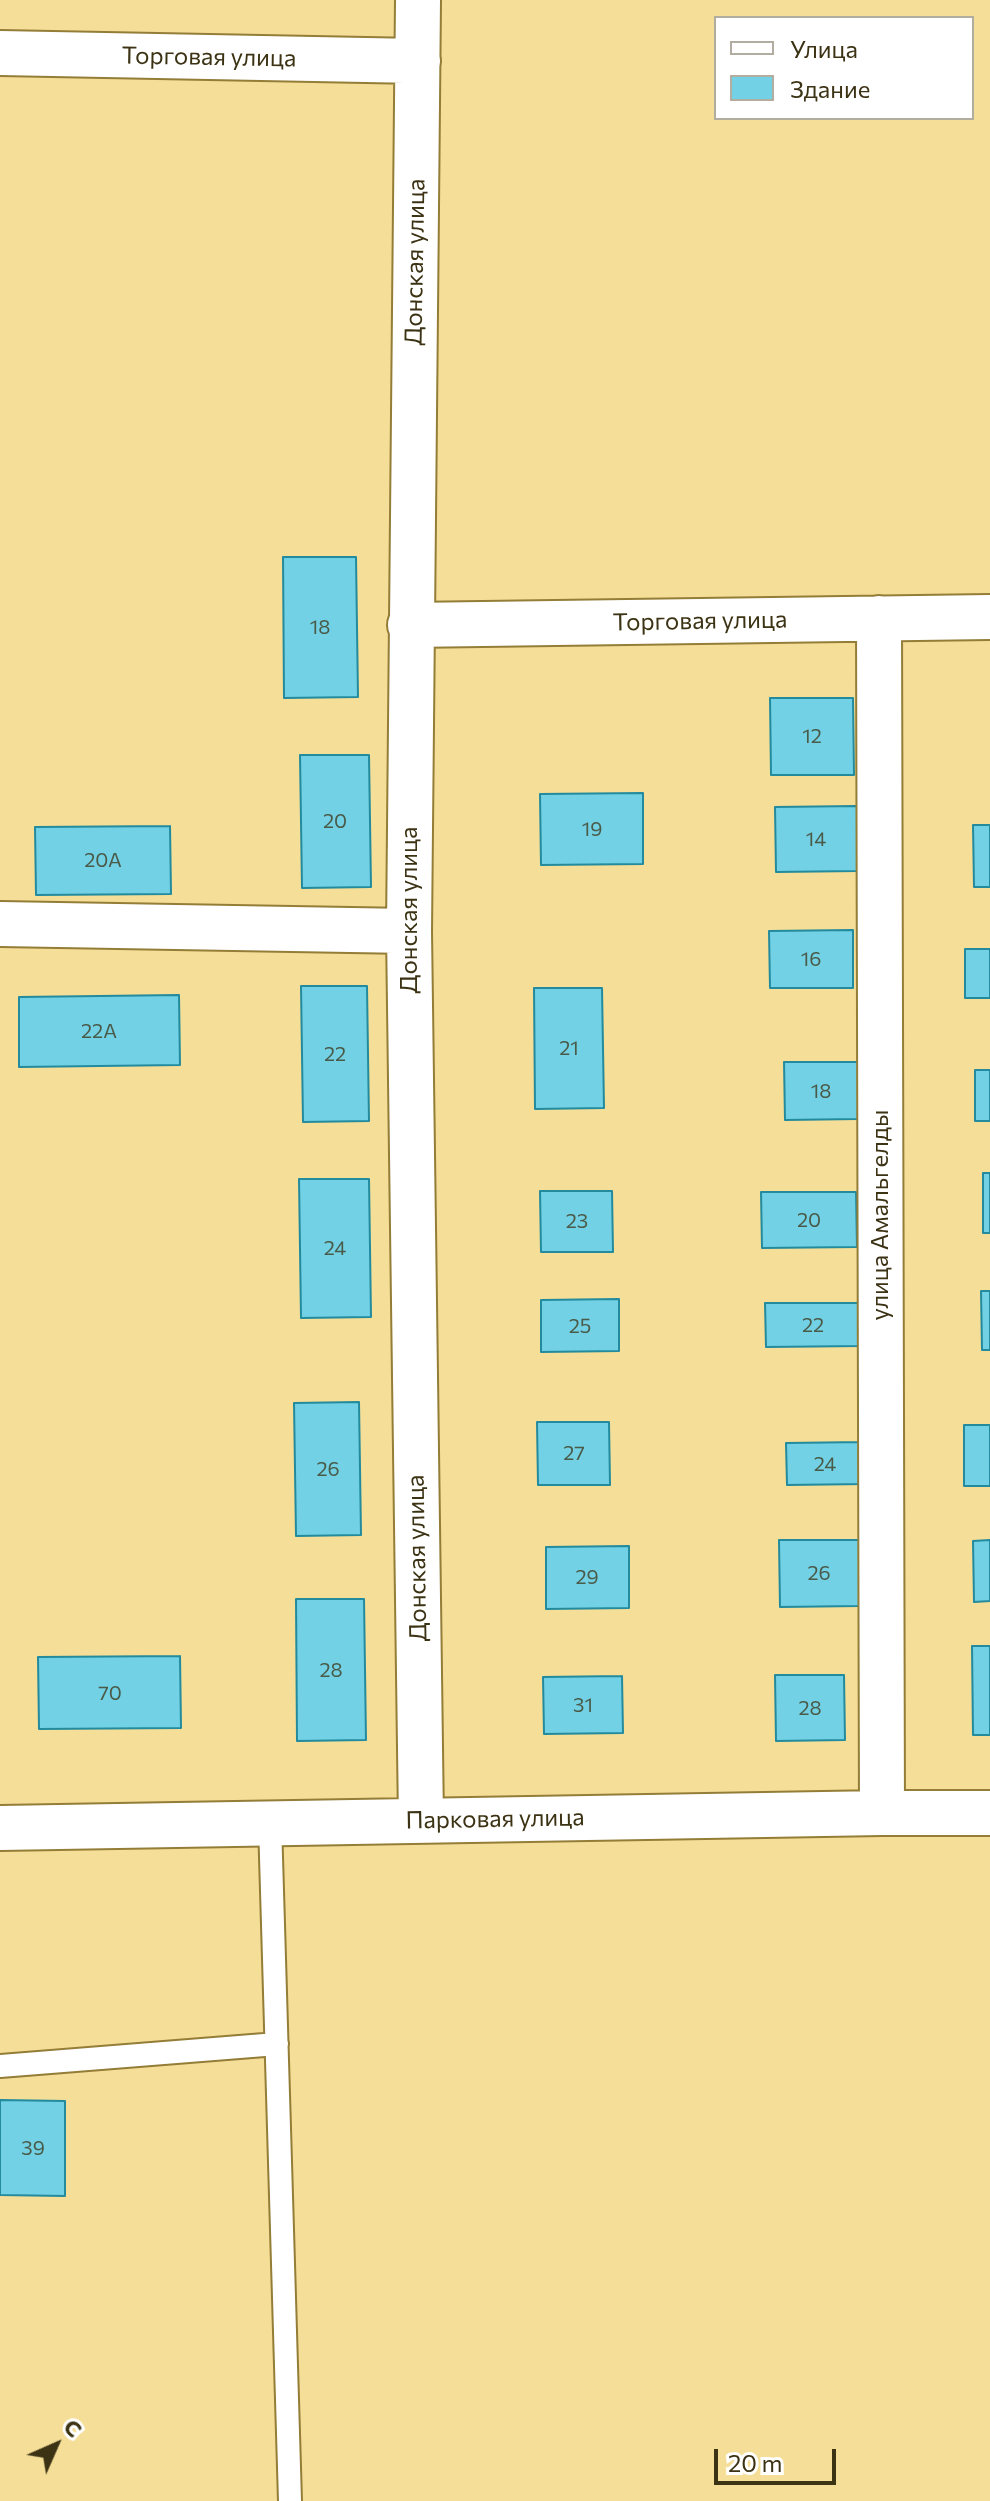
<!DOCTYPE html>
<meta charset="utf-8">
<style>
body{margin:0}
#map{position:relative;width:990px;height:2501px;overflow:hidden;background:#f5de97;font-family:Commissioner,sans-serif}
canvas{display:block}
.legend{position:absolute;left:714px;top:16px;width:260px;height:104px;box-sizing:border-box;background:#fff;border:2px solid #b1ada1;margin:0;padding:10px 14px;list-style:none;font-size:24px;color:#3c3315}
.legend li{display:flex;align-items:center;gap:16px;height:40px}
.legend b{width:40px;border:2px solid #b1ada1}
.north{position:absolute;left:16px;top:2405px;width:80px;height:80px;-webkit-text-stroke:6px #fff;paint-order:stroke;rotate:45deg;font-size:22px;font-weight:700;line-height:32px;text-align:center;color:#3c3315}
.north::after{content:'';display:block;margin:auto;width:28px;height:36px;background:#3c3315;clip-path:polygon(50% 0,100% 100%,50% 72%,0 100%)}
.scale{position:absolute;left:714px;top:2449px;width:122px;height:36px;box-sizing:border-box;border:4px solid #3c3315;border-top:0;padding-left:10px;font-size:24px;line-height:28px;white-space:nowrap;color:#3c3315;-webkit-text-stroke:6px #fff;paint-order:stroke}
</style>
<div id="map">
<canvas width="990" height="2501"></canvas>
<ul class="legend">
<li><b style="height:10px;background:#fff"></b>Улица</li>
<li><b style="height:22px;background:#72d1e4"></b>Здание</li>
</ul>
<div class="north">С</div>
<div class="scale">20 m</div>
</div>
<script>
const g = document.querySelector('canvas').getContext('2d');
g.lineJoin = 'round';
function fillPath(path, color) {
  g.fillStyle = color;
  g.fill(path, 'evenodd');
}
function poly(rows) {
  const path = new Path2D();
  for (const r of rows) {
    path.moveTo(r[0], r[1]);
    for (let i = 2; i < r.length; i += 2) path.lineTo(r[i], r[i + 1]);
  }
  return path;
}
function trace(path, color, width, dash) {
  g.strokeStyle = color;
  g.lineWidth = width;
  g.lineCap = dash ? 'butt' : 'round';
  g.setLineDash(dash || []);
  g.stroke(path);
}
function write(font, color, halo, rows, align = 'center') {
  g.font = font + ' Commissioner,sans-serif';
  g.lineWidth = 6;
  g.setLineDash([]);
  g.textBaseline = 'middle';
  g.strokeStyle = halo;
  g.fillStyle = color;
  for (const [text, x, y, turn = 0] of rows) {
    g.save();
    g.translate(x, y);
    g.rotate((+turn || 0) * Math.PI / 180);
    g.textAlign = isNaN(turn) ? turn : align;
    if (halo) g.strokeText(text, 0, 0);
    g.fillText(text, 0, 0);
    g.restore();
  }
}
const building = poly([
 [283,557,356,557,358,697,284,698,283,557],
 [770,698,853,698,854,775,771,775,770,698],
 [300,755,369,755,371,887,302,888,300,755],
 [643,793,643,864,541,865,540,794,643,793],
 [857,806,857,871,776,872,775,807,857,806],
 [973,825,990,825,990,887,974,887,973,825],
 [170,826,171,894,36,895,35,827,170,826],
 [853,930,853,988,770,988,769,931,853,930],
 [965,949,990,949,990,998,965,998,965,949],
 [301,986,367,986,369,1121,303,1122,301,986],
 [534,988,602,988,604,1108,535,1109,534,988],
 [179,995,180,1065,19,1067,19,997,179,995],
 [784,1062,858,1062,858,1119,785,1120,784,1062],
 [975,1070,990,1070,990,1121,975,1121,975,1070],
 [983,1173,990,1173,990,1233,983,1233,983,1173],
 [299,1179,369,1179,371,1317,301,1318,299,1179],
 [540,1191,612,1191,613,1252,541,1252,540,1191],
 [761,1192,856,1192,857,1247,762,1248,761,1192],
 [981,1291,990,1291,990,1350,982,1350,981,1291],
 [619,1299,619,1351,541,1352,541,1300,619,1299],
 [765,1303,860,1303,861,1346,766,1347,765,1303],
 [359,1402,361,1535,296,1536,294,1403,359,1402],
 [537,1422,609,1422,610,1485,538,1485,537,1422],
 [964,1425,990,1425,990,1486,964,1486,964,1425],
 [864,1442,865,1484,787,1485,786,1443,864,1442],
 [779,1540,859,1540,859,1606,780,1607,779,1540],
 [990,1540,990,1601,974,1602,973,1541,990,1540],
 [629,1546,629,1608,546,1609,546,1547,629,1546],
 [296,1599,364,1599,366,1740,297,1741,296,1599],
 [972,1646,990,1646,990,1735,973,1735,972,1646],
 [180,1656,181,1728,39,1729,38,1657,180,1656],
 [775,1675,844,1675,845,1740,776,1741,775,1675],
 [622,1676,623,1733,544,1734,543,1677,622,1676],
 [0,2100,65,2101,65,2196,0,2195,0,2100]
]);
const service = poly([
 [270,1823,290,2501],
 [0,2066,277,2044]
]);
const minor = poly([
 [418,0,409,931,421,1821],
 [0,53,418,61],
 [879,618,882,1813],
 [410,625,990,617],
 [0,924,409,931],
 [0,1828,882,1813,990,1813]
]);
const numberNames = [
 ["18",320,627],
 ["12",812,736],
 ["20",335,821],
 ["19",592,829],
 ["14",816,839],
 ["20А",103,860],
 ["16",811,959],
 ["22А",99,1031],
 ["21",569,1048],
 ["22",335,1054],
 ["18",821,1091],
 ["20",809,1220],
 ["23",577,1221],
 ["24",335,1248],
 ["22",813,1325],
 ["25",580,1326],
 ["27",574,1453],
 ["24",825,1464],
 ["26",328,1469],
 ["26",819,1573],
 ["29",587,1577],
 ["28",331,1670],
 ["70",110,1693],
 ["31",583,1705],
 ["28",810,1708],
 ["39",33,2148]
];
const streetNames = [
 ["Торговая улица",209,57,1],
 ["Донская улица",415,262,-89],
 ["Торговая улица",700,621,-1],
 ["Донская улица",409,910,-90],
 ["улица Амальгелды",880,1215,-90],
 ["Донская улица",417,1558,-91],
 ["Парковая улица",495,1819,-1]
];
fillPath(building, '#72d1e4');
trace(building, '#238b9d', 2);
trace(service, '#937d37', 26);
trace(minor, '#937d37', 48);
trace(service, '#fff', 22);
trace(minor, '#fff', 44);
write('20px', '#4a5a49', null, numberNames);
write('24px', '#3c3315', '#fff', streetNames);
</script>
